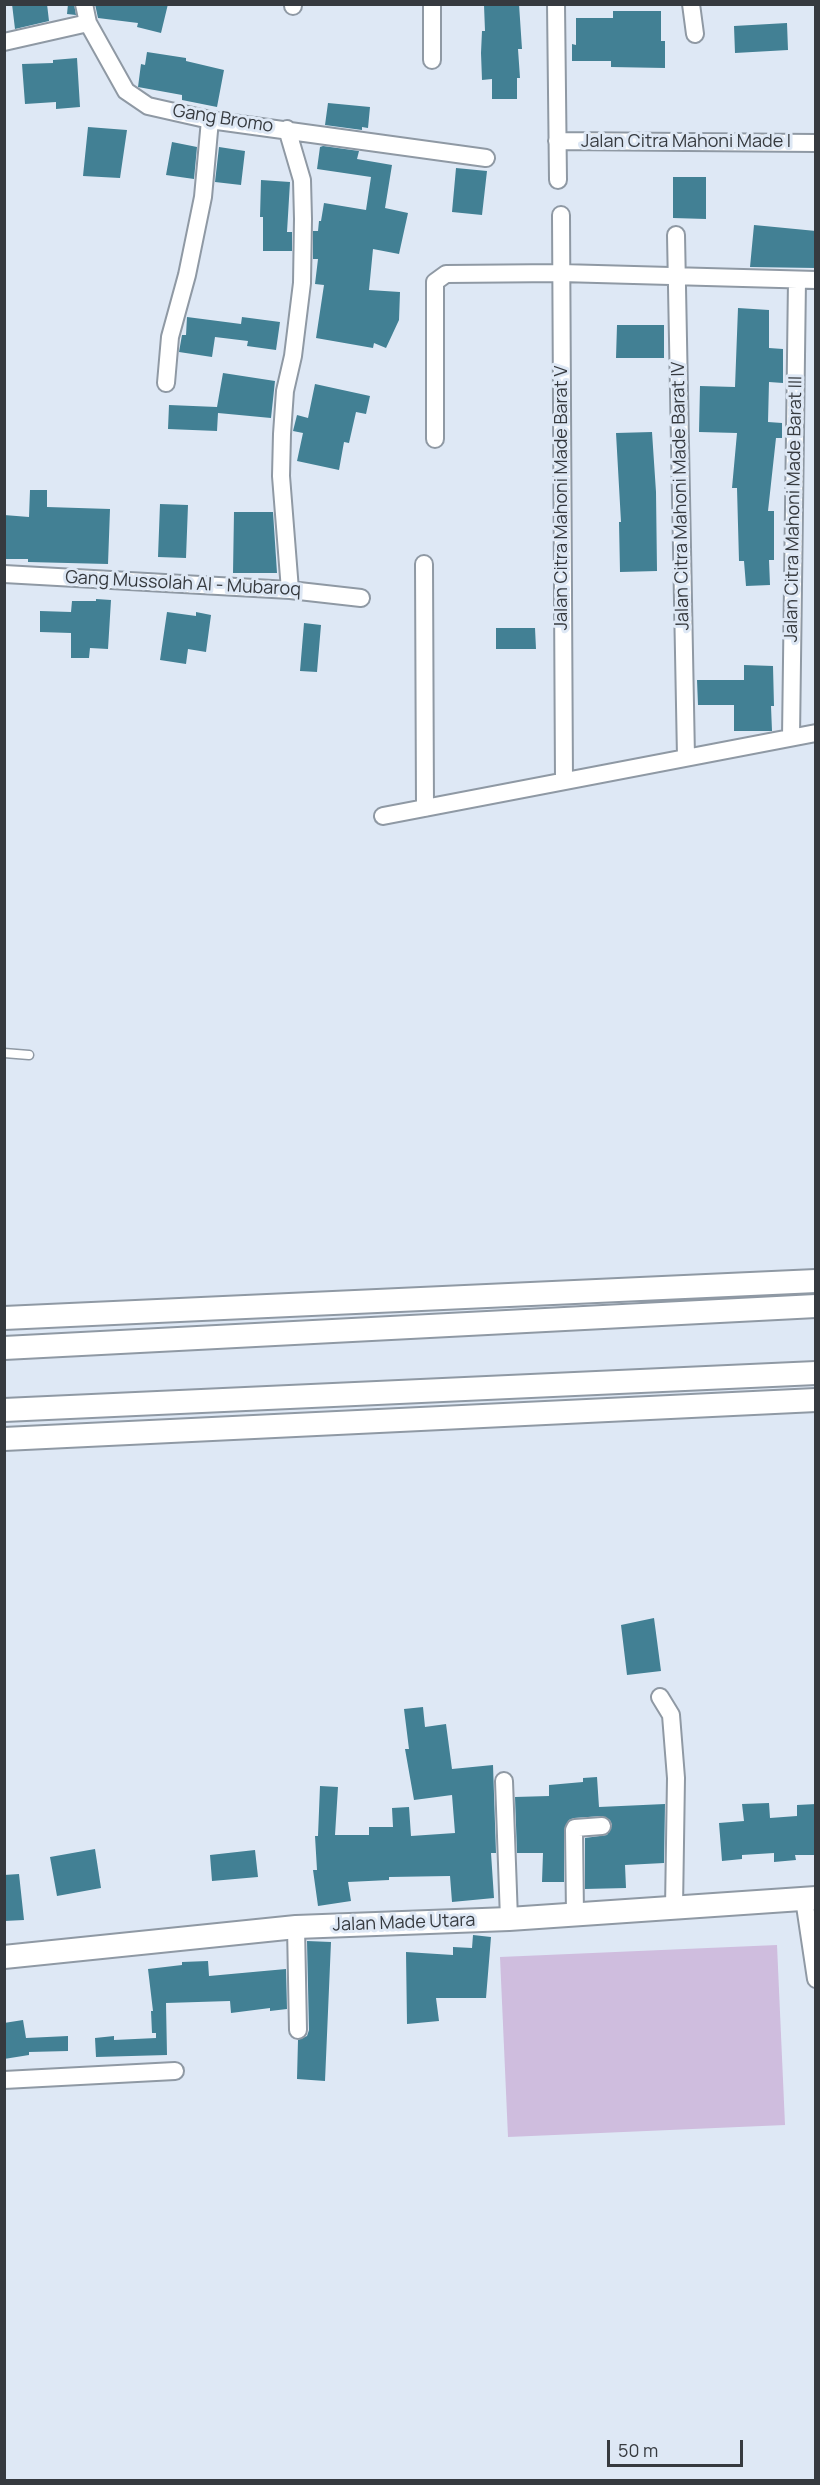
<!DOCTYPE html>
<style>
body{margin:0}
#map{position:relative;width:820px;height:2485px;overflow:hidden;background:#dee8f5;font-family:Manrope,sans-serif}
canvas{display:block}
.frame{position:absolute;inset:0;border:6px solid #363a3f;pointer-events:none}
.scale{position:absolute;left:607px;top:2440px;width:136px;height:27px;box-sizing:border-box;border:3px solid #363a3f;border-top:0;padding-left:8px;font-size:18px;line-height:21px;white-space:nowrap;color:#363a3f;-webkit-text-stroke:4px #dee8f5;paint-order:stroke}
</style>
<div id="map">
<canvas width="820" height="2485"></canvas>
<div class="frame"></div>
<div class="scale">50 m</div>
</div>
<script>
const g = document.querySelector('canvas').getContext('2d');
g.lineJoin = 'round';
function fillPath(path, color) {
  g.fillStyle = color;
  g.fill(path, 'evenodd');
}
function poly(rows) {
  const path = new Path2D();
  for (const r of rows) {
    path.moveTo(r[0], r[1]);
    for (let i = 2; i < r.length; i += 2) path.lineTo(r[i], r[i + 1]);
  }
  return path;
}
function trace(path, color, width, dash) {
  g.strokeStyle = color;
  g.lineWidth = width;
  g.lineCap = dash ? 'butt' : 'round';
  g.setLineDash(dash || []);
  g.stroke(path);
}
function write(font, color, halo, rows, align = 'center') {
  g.font = font + ' Manrope,sans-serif';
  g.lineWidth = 6;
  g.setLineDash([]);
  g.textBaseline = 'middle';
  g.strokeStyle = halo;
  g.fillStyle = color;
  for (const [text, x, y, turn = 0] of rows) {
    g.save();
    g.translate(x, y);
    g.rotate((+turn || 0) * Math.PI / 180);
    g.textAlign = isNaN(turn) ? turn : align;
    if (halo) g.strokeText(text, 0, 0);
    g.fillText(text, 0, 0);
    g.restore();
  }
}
const green = poly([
 [777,1945,785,2125,508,2137,500,1957]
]);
const building = poly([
 [12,4,47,4,49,21,15,29],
 [68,4,74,4,76,15,67,14],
 [95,4,168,4,161,33,137,27,138,23,98,18],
 [519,4,522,49,518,49,520,78,517,78,517,99,492,99,492,79,482,80,481,53,482,31,485,31,484,5],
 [613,11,661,11,661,41,665,41,665,68,611,67,611,61,572,61,572,44,576,45,576,18,613,18],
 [787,23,788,50,735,53,734,26],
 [147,52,186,58,186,61,224,70,217,107,182,100,182,95,138,87,141,64,145,65],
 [77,58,80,107,56,109,56,102,25,104,22,64,53,63,53,60],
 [328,103,370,107,368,128,362,127,362,130,325,125],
 [88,127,127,130,120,178,83,176],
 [172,142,197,147,194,179,166,175],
 [323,146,359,151,357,159,392,165,385,208,408,213,399,254,373,249,369,290,400,292,399,320,386,348,374,343,373,348,316,338,324,285,315,284,318,259,313,259,313,231,318,231,319,221,321,221,324,203,366,210,371,177,317,169,320,147],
 [219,147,245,151,241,185,215,182],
 [456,168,487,171,482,215,452,212],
 [673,177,706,177,706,219,673,218],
 [261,180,290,182,287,232,292,232,292,251,263,251,263,217,260,217],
 [754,225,816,231,816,268,750,267],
 [738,308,769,310,769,348,783,349,783,383,769,382,768,422,782,423,782,438,776,438,768,511,774,511,774,560,769,560,770,585,746,586,744,561,739,561,737,488,732,488,737,433,699,432,700,386,735,387],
 [187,317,241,324,242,317,280,322,276,350,247,346,248,341,215,337,212,357,179,352,182,335,186,335],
 [617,325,664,325,664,358,616,358],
 [223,373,275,381,271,418,218,413,217,431,168,429,169,405,217,407],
 [315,384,370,396,366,414,356,412,349,443,344,442,339,470,297,461,303,433,293,431,297,415,308,418],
 [652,432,656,492,657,571,620,572,619,522,621,522,616,433],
 [30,490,47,490,47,507,110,509,108,564,28,562,28,559,4,559,4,515,29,517],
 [160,504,188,505,186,558,158,557],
 [234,512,273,512,277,573,233,573],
 [96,599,111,600,108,649,90,648,89,658,71,658,71,633,40,632,40,611,71,612,72,601,96,601],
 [167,612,196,616,196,612,211,615,206,652,188,649,186,664,160,660],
 [304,623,321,625,317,672,300,671],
 [496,628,535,628,536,649,496,649],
 [744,665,773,666,774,706,771,706,772,731,734,731,734,705,698,705,697,680,744,680],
 [654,1618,661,1671,627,1675,621,1625],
 [423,1707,425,1727,446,1724,452,1769,493,1765,496,1853,491,1853,494,1898,452,1902,450,1876,389,1877,389,1880,348,1882,351,1901,318,1906,313,1870,317,1870,315,1836,318,1836,320,1786,338,1787,335,1835,369,1835,369,1827,393,1827,392,1808,409,1807,411,1836,455,1833,452,1795,414,1800,405,1749,409,1749,404,1709],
 [597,1777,599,1807,665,1804,664,1863,625,1865,626,1888,585,1889,585,1838,607,1835,612,1825,610,1820,602,1816,574,1818,569,1820,564,1830,564,1882,542,1882,543,1853,517,1853,515,1797,549,1796,549,1785,583,1782,583,1778],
 [769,1803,770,1818,797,1816,797,1805,816,1804,816,1855,795,1855,796,1860,774,1862,774,1853,742,1855,742,1859,722,1861,719,1823,744,1821,742,1804],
 [95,1849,101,1888,57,1896,50,1857],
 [255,1850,258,1877,212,1881,210,1855],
 [19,1874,24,1920,4,1921,4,1875],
 [473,1935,491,1937,486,1998,436,1998,439,2021,407,2024,406,1952,453,1955,453,1947,472,1948],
 [307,1941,331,1942,325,2081,297,2079,298,2040,307,2036,309,2030],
 [208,1961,209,1976,286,1969,287,2009,270,2011,270,2008,231,2013,230,2001,166,2003,167,2055,96,2057,95,2038,114,2036,114,2040,156,2038,156,2033,152,2033,151,2011,153,2011,148,1969,182,1965,182,1962],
 [23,2020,26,2038,68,2036,68,2051,29,2052,29,2055,4,2059,4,2023]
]);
const lane = poly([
 [4,1053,29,1055]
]);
const street = poly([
 [84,4,88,23,126,91,148,106,210,120,486,158],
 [556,4,558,180],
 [691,4,695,34],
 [293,6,293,4],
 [4,42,88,23],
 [432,60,432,4],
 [287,129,302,180,303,219,302,283,293,356,285,391,282,434,281,476,290,590],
 [557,141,816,143],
 [561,215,564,781],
 [676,235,686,757],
 [166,383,170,337,187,275,203,197,210,120],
 [435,439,435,282,446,274,561,273,816,280],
 [424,564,425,808],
 [4,574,290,590,361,598],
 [791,737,797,280],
 [383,816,816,733],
 [660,1697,671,1715,676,1778,674,1908],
 [504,1781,509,1919],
 [804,1899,816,1979],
 [575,1915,574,1830,575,1828,602,1826],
 [296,1927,298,2030],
 [4,2080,175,2071]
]);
const secondary = poly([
 [4,1318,816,1281],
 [4,1348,816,1306],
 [4,1410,816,1373],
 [4,1439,816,1400],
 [4,1957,296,1927,509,1919,816,1898]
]);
const streetNames = [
 ["Gang Bromo",223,119,9],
 ["Jalan Citra Mahoni Made I",686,142],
 ["Jalan Citra Mahoni Made Barat IV",681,496,-91],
 ["Jalan Citra Mahoni Made Barat V",562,498,-90],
 ["Jalan Citra Mahoni Made Barat III",794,509,-89],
 ["Gang Mussolah Al - Mubaroq",183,584,3],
 ["Jalan Made Utara",404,1923,-2]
];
fillPath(green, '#cfbdde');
fillPath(building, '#428094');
trace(lane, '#8f99a4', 11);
trace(street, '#8f99a4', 20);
trace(secondary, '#8f99a4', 26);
trace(lane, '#fff', 8);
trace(street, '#fff', 16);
trace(secondary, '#fff', 22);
write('18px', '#363a3f', '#dee8f5', streetNames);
</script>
